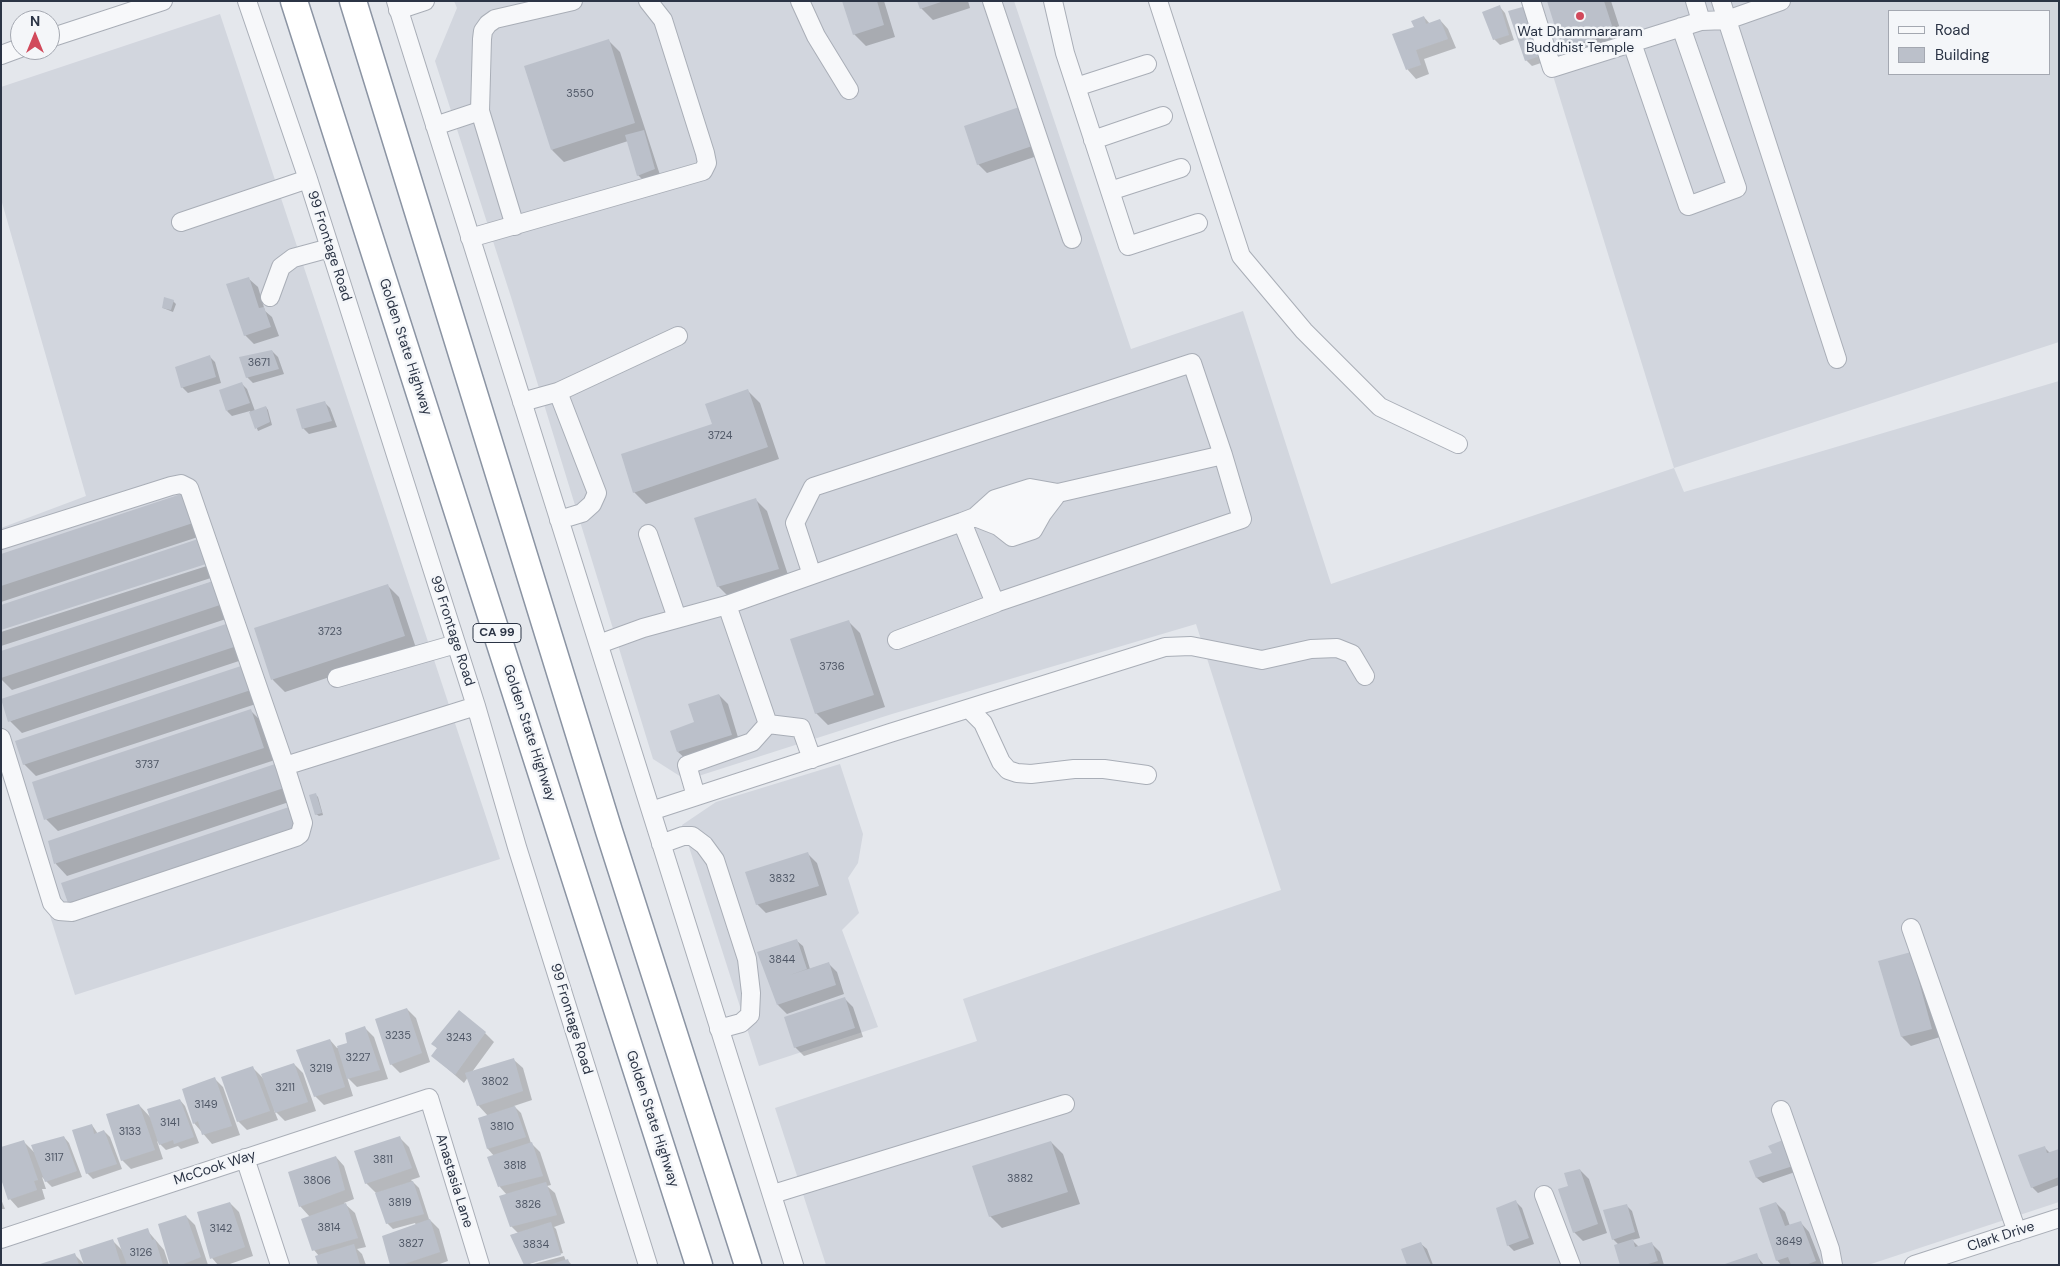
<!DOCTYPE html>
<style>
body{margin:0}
#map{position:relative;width:2060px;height:1266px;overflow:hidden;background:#e4e7ec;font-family:"DM Sans",sans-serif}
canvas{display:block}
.frame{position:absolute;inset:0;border:2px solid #2b3445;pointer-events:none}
.legend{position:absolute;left:1888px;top:10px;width:162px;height:65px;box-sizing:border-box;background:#f4f6f9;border:1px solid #a4a8b1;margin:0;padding:6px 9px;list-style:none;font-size:15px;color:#2b3445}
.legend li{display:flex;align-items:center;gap:10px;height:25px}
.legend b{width:25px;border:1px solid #a4a8b1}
.north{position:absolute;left:10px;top:10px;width:50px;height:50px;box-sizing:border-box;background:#f4f6f9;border:1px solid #a4a8b1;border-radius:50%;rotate:0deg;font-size:14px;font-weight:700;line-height:20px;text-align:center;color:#2b3445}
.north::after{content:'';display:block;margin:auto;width:18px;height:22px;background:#d1495b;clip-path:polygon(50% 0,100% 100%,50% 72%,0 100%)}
</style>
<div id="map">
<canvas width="2060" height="1266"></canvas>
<div class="frame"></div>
<ul class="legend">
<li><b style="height:6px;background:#f7f8fa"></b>Road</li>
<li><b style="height:14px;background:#bbc0ca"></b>Building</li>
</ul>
<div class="north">N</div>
</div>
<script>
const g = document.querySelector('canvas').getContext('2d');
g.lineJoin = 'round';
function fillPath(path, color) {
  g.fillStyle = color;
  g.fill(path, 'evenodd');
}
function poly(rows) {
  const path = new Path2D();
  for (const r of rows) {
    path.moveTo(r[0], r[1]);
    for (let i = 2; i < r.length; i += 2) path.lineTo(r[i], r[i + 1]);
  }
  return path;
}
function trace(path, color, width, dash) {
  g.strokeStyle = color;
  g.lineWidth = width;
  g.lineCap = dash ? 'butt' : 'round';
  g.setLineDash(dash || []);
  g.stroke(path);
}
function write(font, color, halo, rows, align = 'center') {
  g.font = font + ' "DM Sans",sans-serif';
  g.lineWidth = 5;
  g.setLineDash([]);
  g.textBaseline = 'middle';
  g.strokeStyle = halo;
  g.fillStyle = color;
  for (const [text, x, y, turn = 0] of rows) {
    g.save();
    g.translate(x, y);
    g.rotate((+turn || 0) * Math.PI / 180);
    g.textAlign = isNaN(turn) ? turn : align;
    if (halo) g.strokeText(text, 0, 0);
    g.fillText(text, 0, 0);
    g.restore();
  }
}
const built = poly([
 [454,1,1014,1,1131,349,1243,311,1331,584,1674,468,1530,1,2059,1,2059,342,1674,468,1684,492,2059,381,2059,1202,1868,1265,826,1265,775,1108,977,1041,963,999,1281,890,1196,624,892,714,686,780,653,759,511,297,435,61,457,8],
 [1889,11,2049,11,2049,74,1889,74],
 [220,14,500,859,75,995,1,761,1,528,86,496,1,199,1,87],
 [840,764,863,834,858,863,848,878,859,913,842,930,878,1027,759,1066,682,825,716,802]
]);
const shadow = poly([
 [843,1,884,1,895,37,866,46,854,34],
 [919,1,968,1,970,8,933,20,921,8],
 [1548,1,1611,1,1625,44,1575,60,1563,48],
 [1500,7,1505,13,1514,40,1500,45,1494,39],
 [1510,12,1547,61,1532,66,1526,60],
 [1424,17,1430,24,1440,20,1448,29,1456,48,1424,59,1429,74,1416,79,1408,70,1393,35,1416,28],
 [608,40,620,52,660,175,644,181,638,175,628,141,564,162,552,150],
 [1024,107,1046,153,987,173,978,164],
 [249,279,258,287,265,311,272,317,279,336,254,344,245,335],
 [173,301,176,304,173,312,163,308],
 [272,351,278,357,284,374,253,383,247,377],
 [209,356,215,362,221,383,188,393,182,387],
 [241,383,247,389,255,411,266,407,268,410,272,425,258,431,250,411,232,416,227,411],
 [748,391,760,403,779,459,646,504,634,492,714,425],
 [325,403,330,408,337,427,309,434,303,428],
 [184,495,204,535,1,602,1,555],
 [755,499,767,511,790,581,730,598,718,586],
 [198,540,210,552,217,576,1,646,1,632,213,564,212,561,1,629,1,607],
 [212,582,232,617,12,690,1,679,1,652],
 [387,585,399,597,416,648,285,692,273,680,256,629],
 [848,621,860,633,885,707,828,725,816,713],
 [241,636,248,658,22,733,10,721],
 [243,666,262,702,36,776,24,764],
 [719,695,728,704,740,744,687,760,678,752],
 [251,711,263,723,275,760,58,831,46,819],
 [275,765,295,800,67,876,56,864,49,842],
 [316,795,318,797,323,815,319,816,316,814],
 [300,821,307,841,81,914,69,902],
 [808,854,817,863,827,895,766,913,757,904],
 [797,941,803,946,810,969,828,963,837,972,844,994,787,1014,778,1005,772,983],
 [1879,962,1919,962,1940,1037,1911,1046,1902,1037],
 [844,998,853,1007,863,1037,804,1056,795,1047],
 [407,1009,416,1018,430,1062,400,1073,391,1064],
 [365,1028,374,1037,388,1079,357,1087,347,1077,353,1096,324,1105,315,1096,330,1040,337,1048,349,1043],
 [485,1033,494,1042,472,1072,514,1060,523,1068,532,1100,514,1106,521,1113,531,1143,540,1152,551,1185,547,1186,555,1193,565,1223,554,1227,556,1229,563,1253,526,1265,511,1235,518,1233,511,1226,507,1195,500,1187,488,1158,494,1156,488,1149,488,1116,478,1105,468,1077,464,1083,433,1056,438,1049,433,1044],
 [294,1064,303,1073,316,1111,285,1121,274,1110,278,1120,247,1130,238,1121,253,1068,264,1079],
 [214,1078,223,1087,240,1135,212,1144,194,1123],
 [180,1100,185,1106,199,1143,181,1149,178,1146,166,1150,157,1141,163,1159,131,1169,122,1160,139,1105,151,1118],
 [92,1125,98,1134,104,1131,110,1137,122,1169,93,1179,87,1173],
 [64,1137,69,1143,82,1177,52,1187,42,1177,46,1189,42,1189,45,1199,18,1208,10,1199,24,1142,36,1154],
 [400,1138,409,1147,420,1177,411,1180,419,1188,429,1219,439,1229,448,1261,437,1265,391,1265,416,1225,415,1223,393,1229,387,1223,376,1193,366,1183],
 [1051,1142,1063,1154,1080,1204,1002,1228,990,1216],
 [1770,1147,1798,1171,1763,1183,1757,1178,1751,1161,1774,1154],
 [2044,1147,2050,1153,2059,1150,2059,1185,2038,1193,2032,1187],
 [336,1157,344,1166,354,1199,344,1203,355,1213,366,1247,357,1249,362,1254,366,1265,320,1265,319,1256,314,1250,310,1217,300,1206],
 [1580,1170,1589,1179,1607,1233,1583,1241,1574,1232,1569,1187],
 [1,1199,5,1209,1,1209],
 [1516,1202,1522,1208,1534,1244,1514,1251,1508,1245],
 [230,1203,239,1212,253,1256,227,1265,218,1265,212,1258],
 [1776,1203,1785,1212,1790,1226,1801,1223,1809,1232,1822,1265,1781,1265,1777,1260],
 [1626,1205,1632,1211,1640,1238,1632,1240,1639,1247,1651,1243,1660,1252,1664,1265,1621,1265,1619,1245,1613,1239],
 [186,1216,195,1225,208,1265,171,1265],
 [147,1230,164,1250,169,1265,86,1265,112,1240,123,1251],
 [1421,1244,1427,1249,1433,1265,1409,1265],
 [75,1255,85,1265,44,1265],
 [1756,1255,1764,1265,1730,1265],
 [564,1256,566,1261,568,1261,572,1265,530,1265]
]);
const building = poly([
 [842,1,877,1,884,25,853,35],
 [917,1,941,1,941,2,920,9],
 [1547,1,1604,1,1614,32,1562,49],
 [1500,5,1509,35,1493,40,1482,12],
 [1526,6,1543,55,1525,61,1508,11],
 [1424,16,1426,24,1440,19,1448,39,1416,50,1421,65,1406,70,1392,34,1414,27,1411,21],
 [609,39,635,123,551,150,524,66],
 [1025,105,1038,144,977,165,964,126],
 [644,130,655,169,637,176,625,135],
 [249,277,259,308,264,307,271,327,244,336,226,284],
 [164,297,174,300,171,310,162,308],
 [272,350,279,369,246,378,239,357],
 [210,355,216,377,181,388,175,367],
 [242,382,250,403,226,411,219,390],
 [748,389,768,447,633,493,621,454,712,424,705,404],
 [325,401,332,421,302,429,296,409],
 [266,406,270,422,255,429,249,412],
 [184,493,193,523,1,586,1,554],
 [756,498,779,569,717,587,694,518],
 [198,539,206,564,1,630,1,605],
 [213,581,220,605,1,678,1,651],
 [388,584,405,636,271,680,254,628],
 [849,620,874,695,815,714,790,639],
 [229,623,237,646,8,722,1,699],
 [244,665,251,690,23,765,15,741],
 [719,694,732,735,677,752,670,731,694,722,688,704],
 [251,709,264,748,44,820,32,782],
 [275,764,284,788,54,864,48,841],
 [316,793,322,813,315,815,309,795],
 [289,807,296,829,68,903,61,883],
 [808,852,819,886,756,905,745,872],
 [797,939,807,969,790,975,829,962,836,985,777,1005,757,952],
 [1911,952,1932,1029,1901,1037,1878,961],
 [845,997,855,1028,794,1048,784,1017],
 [407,1008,422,1053,390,1065,375,1019],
 [459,1010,486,1032,455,1075,431,1056,437,1048,431,1044],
 [365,1026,380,1070,347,1079,337,1046,347,1043,345,1033],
 [330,1039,345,1087,314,1097,296,1050],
 [514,1058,523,1091,477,1106,465,1073],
 [294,1063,308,1102,275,1113,261,1074],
 [253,1066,270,1111,237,1122,221,1077],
 [215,1077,232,1126,202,1135,198,1121,193,1124,182,1089],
 [180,1099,194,1137,174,1144,173,1140,159,1145,147,1109],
 [139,1104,155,1150,121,1161,106,1114],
 [515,1106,526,1137,487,1149,478,1118],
 [92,1124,94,1134,104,1130,117,1164,86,1174,72,1130],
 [64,1136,77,1171,45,1182,31,1145],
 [400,1136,412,1168,365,1184,354,1151],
 [24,1140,38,1180,34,1181,37,1190,8,1200,1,1179,1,1147],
 [1783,1140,1793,1166,1756,1178,1749,1161,1772,1153,1768,1146],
 [1051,1141,1068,1192,989,1217,972,1166],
 [532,1142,543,1176,498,1187,487,1157],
 [2045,1146,2047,1153,2059,1149,2059,1177,2031,1188,2018,1155],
 [336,1156,345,1190,299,1207,288,1172],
 [1580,1169,1598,1224,1573,1233,1558,1189,1568,1186,1564,1173],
 [413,1181,424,1214,386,1224,375,1193],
 [546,1182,557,1215,510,1227,499,1196],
 [1516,1200,1529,1238,1507,1246,1496,1208],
 [230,1202,245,1247,210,1259,197,1212],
 [1776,1202,1785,1226,1801,1221,1816,1261,1806,1265,1791,1265,1788,1257,1776,1261,1759,1208],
 [346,1203,358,1238,312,1251,301,1219],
 [1627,1204,1635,1232,1612,1240,1603,1210],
 [186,1215,201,1257,181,1265,170,1265,158,1224],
 [430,1219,440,1252,401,1265,390,1265,382,1236],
 [551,1222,561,1255,524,1265,510,1235],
 [148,1228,152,1240,155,1239,163,1265,127,1265,117,1238],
 [113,1239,121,1265,84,1265,79,1250],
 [1633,1239,1635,1247,1652,1242,1658,1261,1645,1265,1620,1265,1614,1245],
 [1421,1242,1431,1265,1407,1265,1401,1249],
 [354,1244,360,1265,318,1265,315,1256],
 [75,1253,79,1265,40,1265,40,1264],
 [1757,1253,1761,1265,1725,1265,1725,1264],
 [568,1259,570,1265,552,1265,552,1264]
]);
const minor = poly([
 [247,1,308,179,476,706,517,847,648,1265],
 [396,1,794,1265],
 [800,1,816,36,849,90],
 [992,1,1072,239],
 [1053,1,1065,53,1128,246,1198,223],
 [1158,1,1241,256,1304,331,1380,407,1458,444],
 [1531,1,1552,68,1701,21,1695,1],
 [1721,1,1727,20,1781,1],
 [398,10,425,1],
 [1701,21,1727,20,1837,359],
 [50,38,163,1],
 [1632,43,1688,206,1737,188,1681,27],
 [1,55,20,48],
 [1076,87,1147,64],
 [480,111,515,226],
 [435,126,480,111,482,39,483,31,488,24,495,19,573,1],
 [1093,140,1163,116],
 [1110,191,1181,168],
 [181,222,308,179],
 [470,238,703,171,707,163,705,153,663,20,648,1],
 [270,297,281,267,293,258,330,248],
 [558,392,597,493,592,504,582,513,559,520],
 [522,402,558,392,678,336],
 [962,522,995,603,1242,519,1223,455],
 [998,526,1012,537,1033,530,1042,514],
 [648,534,677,618],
 [1,540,171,486,181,484,189,488,285,766,303,823,300,834,296,837,72,912,59,911,52,903,1,738],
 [812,575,795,523,813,487,1192,363,1223,455,1058,493,1042,514,998,526,975,517],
 [727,605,768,724],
 [897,640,996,603],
 [599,644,643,628,727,605,962,522,975,517,995,499,1030,488,1058,493,975,517],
 [337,678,456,644],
 [969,709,983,723,1001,762,1008,770,1017,773,1031,774,1074,769,1104,769,1147,775],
 [768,724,801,728,812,759],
 [285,766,476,706],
 [696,796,687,765,752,742,768,724],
 [651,811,890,733,1165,647,1191,646,1262,660,1311,649,1337,648,1352,654,1365,676],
 [661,844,683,836,692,836,704,845,715,860,747,959,751,993,750,1015,741,1023,719,1029],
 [1911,928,2017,1232],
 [1781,1110,1830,1249,1833,1265],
 [245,1158,280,1265],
 [773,1194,1065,1104],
 [1544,1195,1571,1265],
 [1,1239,429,1098,480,1265],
 [1914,1265,2059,1218]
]);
const highway = poly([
 [294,1,699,1265],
 [353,1,609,831,748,1265]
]);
const markers = [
 [1580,16,5,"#d1495b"]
];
const numberNames = [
 ["3550",580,94],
 ["3671",259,363],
 ["3724",720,436],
 ["3723",330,632],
 ["3736",832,667],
 ["3737",147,765],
 ["3832",782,879],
 ["3844",782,960],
 ["3235",398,1036],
 ["3243",459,1038],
 ["3227",358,1058],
 ["3219",321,1069],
 ["3802",495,1082],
 ["3211",285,1088],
 ["3149",206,1105],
 ["3141",170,1123],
 ["3810",502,1127],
 ["3133",130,1132],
 ["3117",54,1158],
 ["3811",383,1160],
 ["3818",515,1166],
 ["3882",1020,1179],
 ["3806",317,1181],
 ["3819",400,1203],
 ["3826",528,1205],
 ["3814",329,1228],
 ["3142",221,1229],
 ["3649",1789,1242],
 ["3827",411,1244],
 ["3834",536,1245],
 ["3126",141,1253]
];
const shields = [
 [497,633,48]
];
const shieldNames = [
 ["CA 99",497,633]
];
const poiNames = [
 ["Wat Dhammararam",1580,32],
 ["Buddhist Temple",1580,48]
];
const streetNames = [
 ["99 Frontage Road",329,246,72],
 ["Golden State Highway",405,347,72],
 ["99 Frontage Road",452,631,72],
 ["Golden State Highway",529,733,72],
 ["99 Frontage Road",571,1019,73],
 ["Golden State Highway",652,1119,72],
 ["McCook Way",215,1168,-18],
 ["Anastasia Lane",454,1181,73],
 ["Clark Drive",2001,1237,-18]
];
fillPath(built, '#d2d6de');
fillPath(shadow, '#0003');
fillPath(building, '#bbc0ca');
trace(minor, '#a9aeb7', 20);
trace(highway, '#8b94a3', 29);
trace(minor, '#f7f8fa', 18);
trace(highway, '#fff', 26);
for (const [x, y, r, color] of markers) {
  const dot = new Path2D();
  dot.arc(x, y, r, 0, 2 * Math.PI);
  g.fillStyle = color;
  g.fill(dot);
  trace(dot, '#f4f6f9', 2);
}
write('11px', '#4f5766', null, numberNames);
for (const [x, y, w] of shields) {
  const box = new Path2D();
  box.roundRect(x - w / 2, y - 9.5, w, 19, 4);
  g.fillStyle = '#f4f6f9';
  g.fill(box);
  trace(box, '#2b3445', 1);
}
write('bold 12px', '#2b3445', null, shieldNames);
write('14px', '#2b3445', '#f4f6f9', poiNames);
write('14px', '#2b3445', '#f4f6f9', streetNames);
</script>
